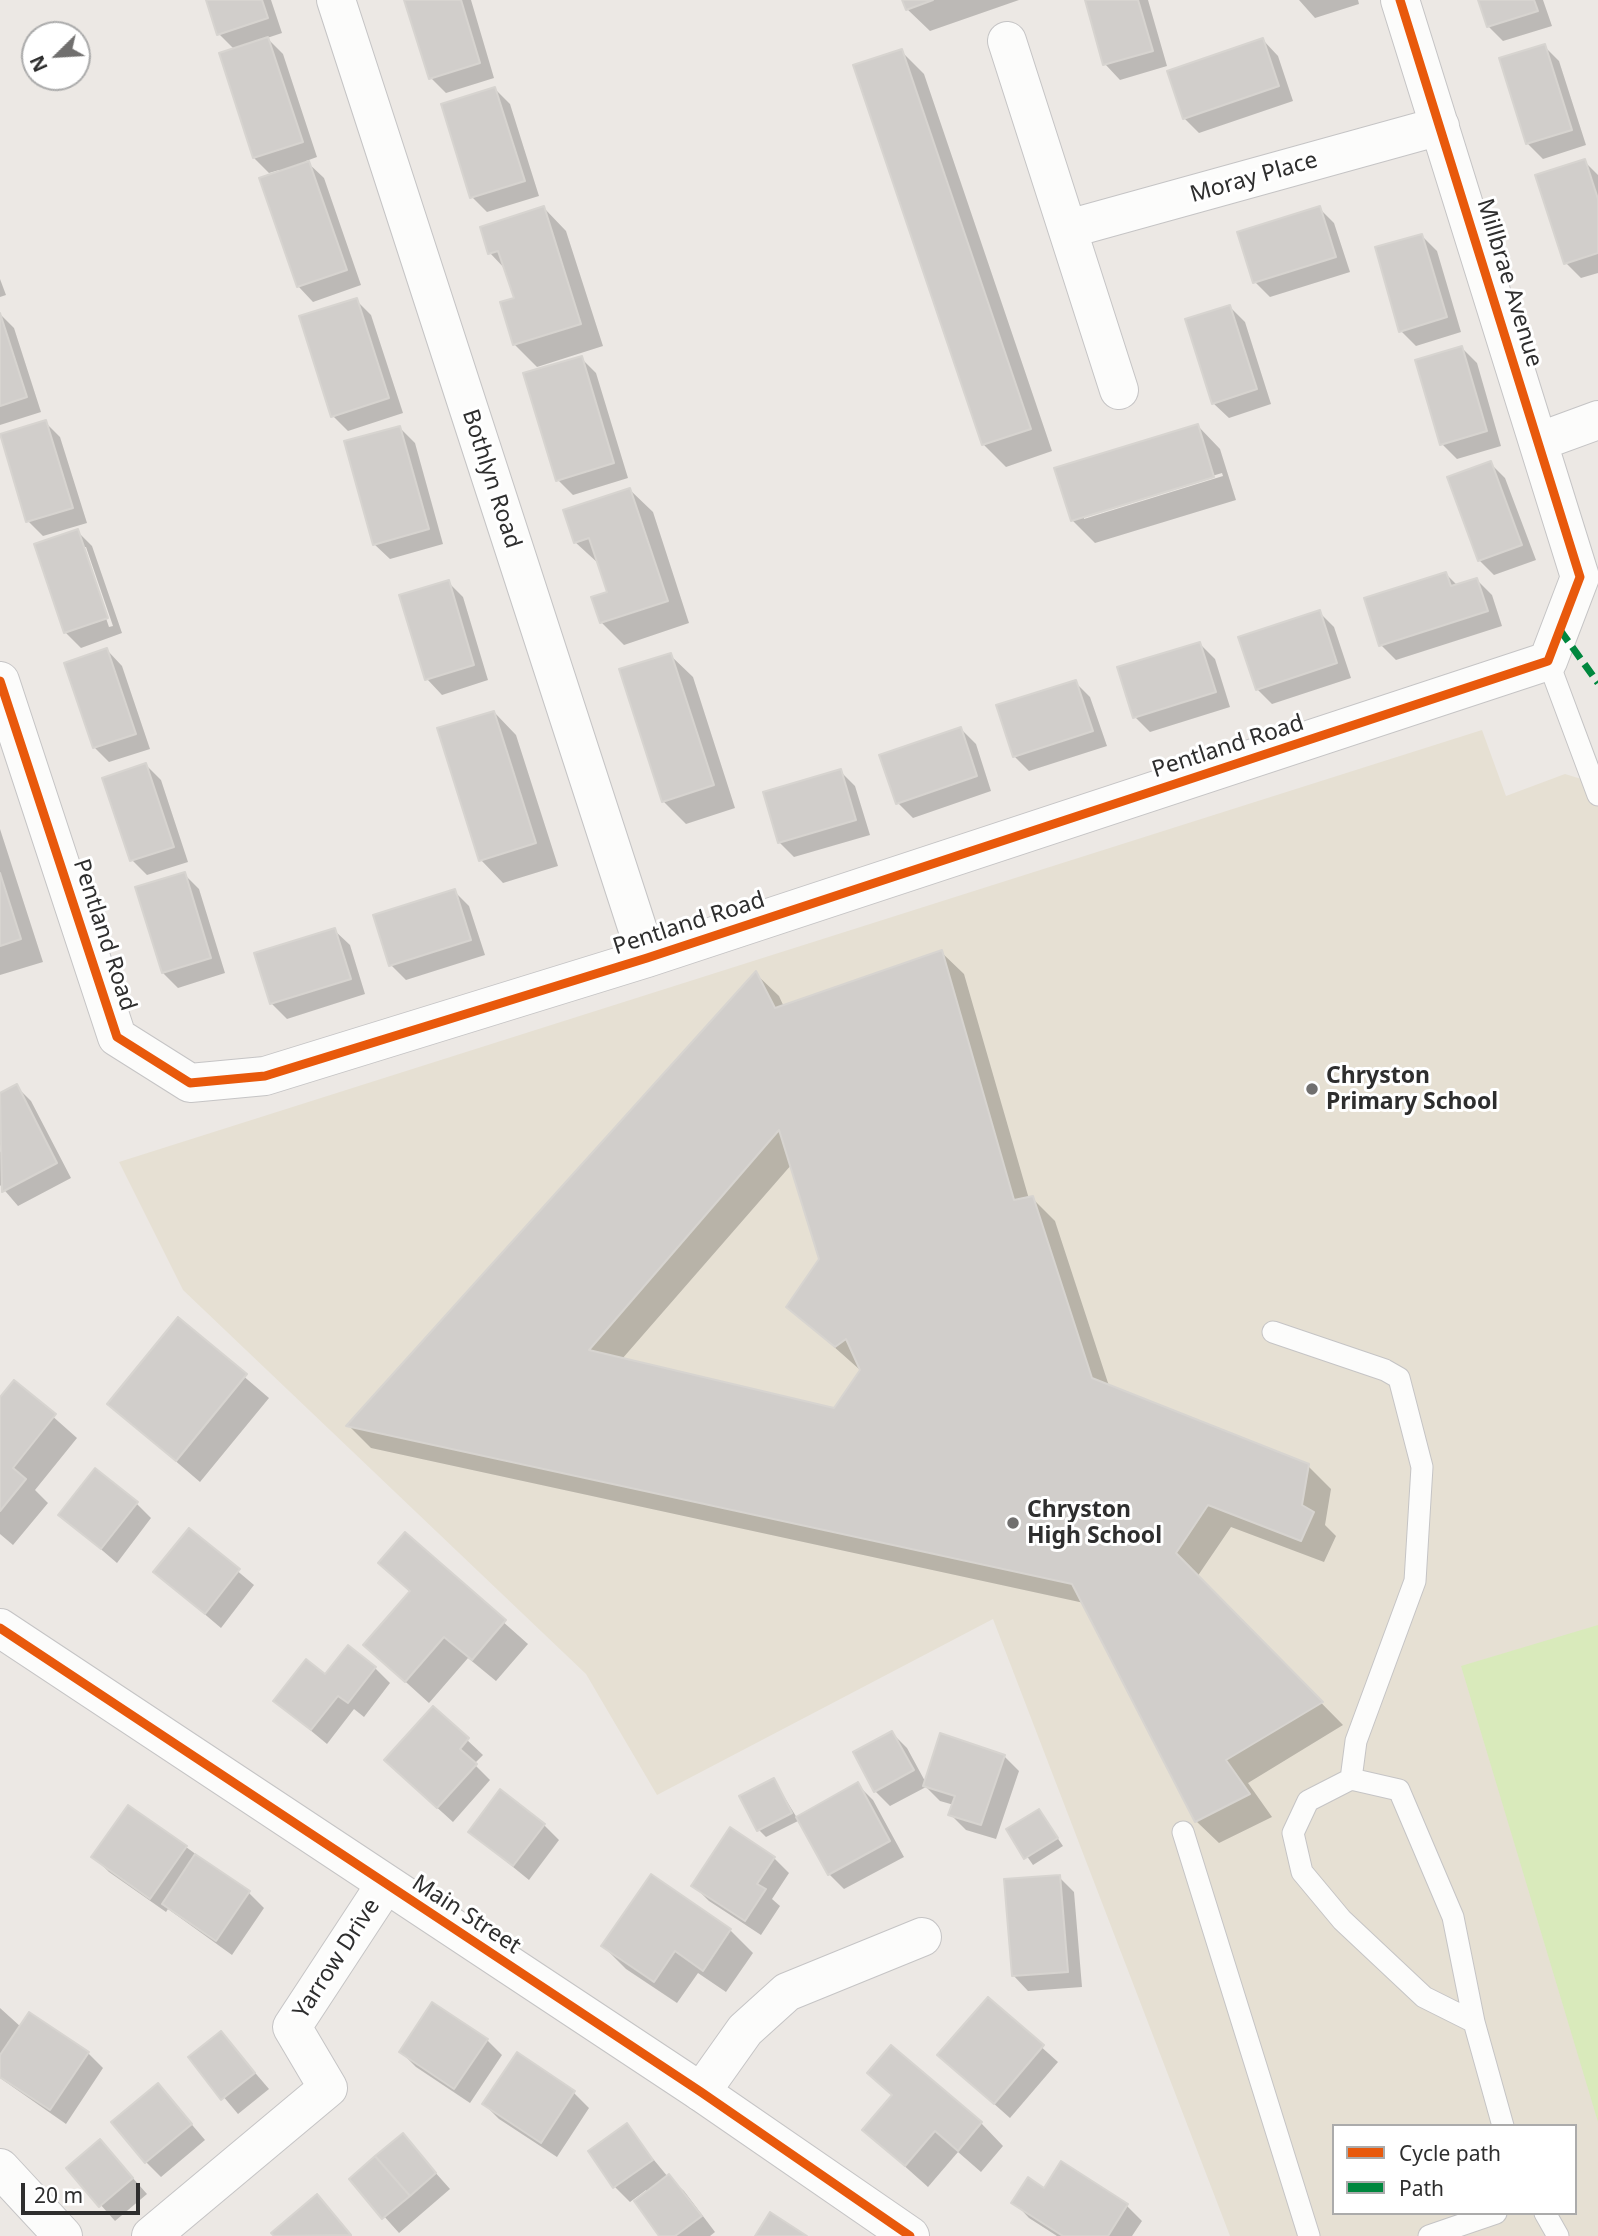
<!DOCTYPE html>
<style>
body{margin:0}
#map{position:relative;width:1598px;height:2236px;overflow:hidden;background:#ece8e4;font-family:"Noto Sans",sans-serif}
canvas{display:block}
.legend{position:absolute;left:1332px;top:2124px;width:245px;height:91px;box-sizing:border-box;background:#fff;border:2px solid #ababab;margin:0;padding:9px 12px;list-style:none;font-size:21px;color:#2e2e2e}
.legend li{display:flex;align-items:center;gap:14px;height:35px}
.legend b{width:35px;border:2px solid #ababab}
.north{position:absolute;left:21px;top:21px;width:70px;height:70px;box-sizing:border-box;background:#fff;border:2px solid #ababab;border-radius:50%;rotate:246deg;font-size:19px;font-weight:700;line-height:28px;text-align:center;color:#2e2e2e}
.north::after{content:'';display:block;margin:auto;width:24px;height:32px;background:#706f6e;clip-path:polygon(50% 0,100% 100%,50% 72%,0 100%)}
.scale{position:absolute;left:21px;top:2183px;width:119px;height:32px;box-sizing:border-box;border:4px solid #2e2e2e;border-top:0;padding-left:9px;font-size:21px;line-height:24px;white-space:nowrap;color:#2e2e2e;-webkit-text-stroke:5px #fff;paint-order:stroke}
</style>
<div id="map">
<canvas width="1598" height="2236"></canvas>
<ul class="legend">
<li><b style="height:9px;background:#e8590c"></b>Cycle path</li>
<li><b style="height:9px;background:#00873e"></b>Path</li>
</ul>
<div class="north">N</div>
<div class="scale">20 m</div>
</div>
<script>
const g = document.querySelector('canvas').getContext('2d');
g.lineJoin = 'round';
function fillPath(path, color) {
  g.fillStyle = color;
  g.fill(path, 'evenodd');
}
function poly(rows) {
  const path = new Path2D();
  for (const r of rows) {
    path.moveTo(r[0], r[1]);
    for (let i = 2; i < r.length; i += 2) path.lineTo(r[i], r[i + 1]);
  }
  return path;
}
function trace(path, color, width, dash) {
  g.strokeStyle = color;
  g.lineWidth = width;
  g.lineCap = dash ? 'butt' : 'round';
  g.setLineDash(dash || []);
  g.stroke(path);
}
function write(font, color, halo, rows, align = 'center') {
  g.font = font + ' "Noto Sans",sans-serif';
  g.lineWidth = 6;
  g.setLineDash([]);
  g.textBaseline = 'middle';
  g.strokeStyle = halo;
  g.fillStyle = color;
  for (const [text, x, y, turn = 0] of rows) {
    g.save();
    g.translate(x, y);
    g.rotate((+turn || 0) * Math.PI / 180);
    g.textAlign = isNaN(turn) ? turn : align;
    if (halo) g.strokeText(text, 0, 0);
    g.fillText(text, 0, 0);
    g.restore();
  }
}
const education = poly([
 [1482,730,1506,796,1565,774,1588,781,1598,807,1598,2236,1230,2236,993,1619,657,1795,586,1674,183,1290,119,1162],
 [1334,2126,1575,2126,1575,2213,1334,2213]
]);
const pitch = poly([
 [1598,1625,1598,2122,1461,1666]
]);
const shadow = poly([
 [208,0,271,0,282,33,267,38,283,54,317,157,306,161,324,178,361,285,313,302,298,286,280,173,279,170,269,173,254,158,235,50,219,34],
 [406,0,471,0,494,78,446,93,431,78],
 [904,0,1019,0,930,31,907,9],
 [1087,0,1148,0,1167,66,1120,80,1105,64],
 [1299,0,1358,0,1359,4,1315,18],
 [1480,0,1543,0,1552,26,1503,41,1488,26],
 [1263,40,1278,56,1293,101,1199,133,1184,118],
 [1544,46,1559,61,1586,145,1543,159,1528,144,1501,59],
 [901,51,924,74,1052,451,1006,467,984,445,855,67],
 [495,89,510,104,539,196,487,212,472,197],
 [1584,161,1598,175,1598,273,1581,278,1566,263],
 [544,208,566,231,603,346,537,367,514,344,516,299,506,270,490,253,482,228],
 [1319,208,1334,223,1350,272,1270,297,1255,282],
 [1422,236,1437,251,1461,332,1416,346,1401,331],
 [0,279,6,295,0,297],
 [356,300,371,315,403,413,348,431,333,416],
 [1230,307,1245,322,1271,404,1229,418,1213,403],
 [0,314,14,328,41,412,0,425],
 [1462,348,1477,363,1501,446,1457,459,1442,444],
 [581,358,596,373,628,478,573,495,558,480],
 [45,422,60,437,87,523,43,536,28,521],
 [1198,426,1220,449,1236,500,1095,543,1072,520],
 [1222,473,1223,476,1084,519,1084,515],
 [400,428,415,443,443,544,390,559,374,544],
 [1490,463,1505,478,1536,560,1494,575,1479,560],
 [630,490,653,512,689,623,624,645,601,622,609,593,599,564,575,542],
 [77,531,92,546,122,633,81,648,66,633,36,545],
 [82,547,86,547,113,626,109,627],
 [1446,574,1458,586,1477,580,1492,595,1502,626,1396,660,1381,645],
 [448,582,463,597,488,680,442,695,427,679,402,596],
 [1319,612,1334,627,1351,678,1272,704,1257,689],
 [1200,644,1215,659,1230,707,1150,732,1135,717],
 [107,650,122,666,150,749,109,762,94,747],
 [670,655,693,677,735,808,686,824,663,801],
 [1075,682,1090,697,1107,746,1029,771,1014,756],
 [494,712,516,735,558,866,503,883,481,860],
 [961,729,976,744,991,791,913,818,898,803],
 [146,765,161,780,188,862,147,875,132,860],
 [840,771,855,786,870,835,794,857,779,842],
 [0,829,43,962,0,975],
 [184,874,199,889,225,973,178,988,163,973],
 [454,891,469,906,485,955,406,980,391,965],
 [334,930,350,945,365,994,287,1019,271,1003],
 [941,952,964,974,1029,1199,1032,1198,1055,1221,1109,1386,1308,1466,1331,1489,1325,1525,1336,1536,1324,1562,1231,1527,1197,1577,1343,1725,1248,1783,1272,1817,1219,1843,1196,1821,1084,1603,371,1448,349,1426,756,974,779,996,784,1007],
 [792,1164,821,1259,788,1306,859,1369,866,1364,834,1410,622,1359],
 [16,1086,31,1101,71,1178,18,1206,0,1185,0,1152,3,1150,0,1144,0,1095],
 [178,1320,269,1398,200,1482,109,1404],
 [14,1382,77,1438,35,1490,48,1503,13,1545,0,1534,0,1400],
 [136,1503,151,1518,117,1563,61,1515],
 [189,1530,254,1585,221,1628,155,1572],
 [405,1535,528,1644,496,1681,468,1658,429,1703,365,1645,411,1593,380,1563],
 [375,1668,390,1683,364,1717,354,1709,327,1744,275,1701],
 [433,1708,483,1755,474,1764,490,1780,453,1822,401,1775],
 [892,1733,907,1748,926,1783,1004,1756,1019,1771,996,1839,966,1830,950,1814,954,1805,940,1801,926,1787,890,1806,875,1791],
 [774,1780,797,1818,858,1785,873,1800,904,1857,844,1889,829,1874,800,1820,766,1837,759,1830],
 [1039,1811,1063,1846,1033,1865,1009,1830],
 [544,1825,559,1840,529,1880,470,1832],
 [186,1847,249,1893,264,1908,232,1955,168,1909,166,1912,109,1872,94,1857],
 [774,1858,789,1873,772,1899,780,1906,761,1935,709,1901,694,1886],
 [652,1876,730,1930,753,1953,726,1992,698,1973,677,2003,626,1969,603,1946],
 [1059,1877,1074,1892,1082,1987,1028,1991,1013,1975],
 [988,1999,1058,2062,1010,2118,939,2055],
 [0,2008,21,2027,88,2053,103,2068,66,2124,0,2078],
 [221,2033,269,2089,238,2114,190,2057],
 [487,2040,502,2055,470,2103,416,2067,401,2052],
 [517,2055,574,2093,589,2108,557,2157,499,2119,484,2104],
 [870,2073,981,2123,1003,2146,981,2172,958,2152,928,2187,864,2130,893,2096],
 [158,2085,205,2140,161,2177,146,2162],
 [626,2126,668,2177,684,2191,715,2232,710,2236,661,2236,646,2190,630,2202,615,2187],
 [402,2135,450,2189,399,2233,351,2179],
 [100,2141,147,2194,115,2221,68,2168],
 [1062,2163,1127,2206,1142,2221,1132,2236,1057,2236,1029,2218,1014,2202,1044,2190],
 [317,2196,352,2236,276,2236,273,2233]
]);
const building = poly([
 [206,0,262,0,268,18,217,35,206,0],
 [404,0,461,0,480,63,429,79,404,0],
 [902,0,933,0,906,10,902,0],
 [1085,0,1138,0,1153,51,1103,65,1085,0],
 [1478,0,1534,0,1538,11,1487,27,1478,0],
 [268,37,303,142,253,158,219,53,268,37],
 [1263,38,1279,86,1183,119,1167,71,1263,38],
 [1545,44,1572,130,1526,144,1499,58,1545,44],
 [902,49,1031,429,982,445,853,65,902,49],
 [495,87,525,181,470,198,441,104,495,87],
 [1585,159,1598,199,1598,253,1564,264,1535,175,1585,159],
 [309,161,347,270,297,287,259,178,309,161],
 [544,206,581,324,513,345,500,302,514,298,498,251,488,254,480,227,544,206],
 [1320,206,1336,257,1253,283,1237,232,1320,206],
 [1422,234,1447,317,1399,332,1375,247,1422,234],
 [357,298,389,398,331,417,299,316,357,298],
 [1230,305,1257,389,1212,404,1185,319,1230,305],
 [0,313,27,397,0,406,0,313],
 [1462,346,1487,431,1440,445,1415,360,1462,346],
 [582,356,614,463,556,481,523,373,582,356],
 [46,420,73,508,26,522,0,434,46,420],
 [1198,424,1214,477,1071,521,1054,468,1198,424],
 [400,426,429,529,373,545,344,441,400,426],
 [1491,461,1522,545,1478,561,1447,477,1491,461],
 [630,488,668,601,600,623,591,597,607,592,589,538,574,543,563,510,630,488],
 [78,529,108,618,64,633,34,544,78,529],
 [1446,572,1451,586,1477,578,1488,611,1379,646,1364,598,1446,572],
 [449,580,474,665,425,680,399,595,449,580],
 [1320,610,1337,663,1256,690,1238,637,1320,610],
 [1200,642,1216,692,1133,718,1117,667,1200,642],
 [107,648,136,734,93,748,64,663,107,648],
 [671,653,714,785,662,802,619,669,671,653],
 [1076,680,1093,731,1013,757,996,705,1076,680],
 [494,711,536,843,479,861,437,728,494,711],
 [961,727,977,776,896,804,879,755,961,727],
 [146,763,174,847,130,861,102,778,146,763],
 [841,769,856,820,778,843,763,792,841,769],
 [185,872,211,958,162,973,135,887,185,872],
 [0,873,21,939,0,946,0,873],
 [455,889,471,940,389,966,373,915,455,889],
 [335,928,351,979,270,1004,254,953,335,928],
 [942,950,1014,1200,1033,1196,1092,1378,1309,1464,1302,1505,1314,1512,1301,1541,1208,1505,1176,1553,1323,1702,1226,1760,1250,1794,1195,1822,1072,1584,346,1426,756,971,775,1008,942,950],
 [779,1130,819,1259,786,1307,835,1347,846,1339,860,1370,834,1408,589,1350,779,1130],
 [17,1084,57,1163,2,1192,0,1093,17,1084],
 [178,1317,247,1374,176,1461,107,1404,178,1317],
 [14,1380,56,1414,13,1468,26,1479,0,1511,0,1397,14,1380],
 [95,1468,138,1502,101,1549,58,1515,95,1468],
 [189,1528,240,1569,205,1614,153,1572,189,1528],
 [405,1532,506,1620,472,1660,444,1637,405,1682,363,1645,410,1591,378,1563,405,1532],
 [348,1645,376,1667,348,1703,338,1696,311,1730,273,1701,306,1659,325,1674,348,1645],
 [433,1706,469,1738,460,1749,477,1764,437,1808,384,1760,433,1706],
 [892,1731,914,1770,874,1792,853,1752,892,1731],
 [940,1733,1005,1755,981,1825,948,1815,955,1796,923,1786,940,1733],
 [774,1778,792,1813,757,1831,739,1796,774,1778],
 [858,1782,890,1841,828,1875,796,1817,858,1782],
 [500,1789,545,1824,513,1866,468,1832,500,1789],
 [128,1805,187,1846,150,1899,91,1857,128,1805],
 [1039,1809,1058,1838,1024,1859,1006,1829,1039,1809],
 [730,1827,775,1857,757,1884,766,1889,745,1921,691,1886,730,1827],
 [195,1854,250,1891,216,1941,162,1904,195,1854],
 [651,1874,731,1929,703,1971,675,1951,654,1982,601,1946,651,1874],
 [1060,1875,1068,1972,1012,1976,1004,1879,1060,1875],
 [988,1997,1044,2045,994,2104,937,2055,988,1997],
 [432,2002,488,2039,454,2089,399,2052,432,2002],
 [29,2012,89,2052,50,2110,0,2077,0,2055,29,2012],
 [221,2031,255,2073,221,2100,188,2057,221,2031],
 [891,2045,982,2122,958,2151,935,2131,905,2166,862,2130,892,2095,867,2073,891,2045],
 [517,2052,575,2091,541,2143,482,2104,517,2052],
 [158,2083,192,2124,145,2163,111,2122,158,2083],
 [627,2123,653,2160,613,2188,588,2151,627,2123],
 [403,2133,436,2173,410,2196,375,2156,403,2133],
 [100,2139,133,2178,99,2207,66,2168,100,2139],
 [375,2156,410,2196,382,2219,349,2179,375,2156],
 [1061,2161,1128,2204,1108,2236,1063,2236,1011,2203,1028,2177,1044,2188,1061,2161],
 [669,2174,702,2216,675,2236,659,2236,634,2201,669,2174],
 [317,2194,351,2235,274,2236,271,2233,317,2194],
 [770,2212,807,2236,755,2236,770,2212]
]);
const lane = poly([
 [1548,661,1598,795],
 [1273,1332,1385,1370,1399,1378,1422,1467,1415,1581,1356,1741,1351,1779],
 [1183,1832,1309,2236],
 [1474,2022,1424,1997,1342,1920,1302,1872,1293,1833,1308,1801,1351,1779,1399,1790,1453,1917,1474,2022,1503,2126],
 [1545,2213,1558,2236],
 [1429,2236,1496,2213]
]);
const street = poly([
 [336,0,647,958],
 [1007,41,1119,390],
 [1068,229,1440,126],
 [1538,442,1598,420],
 [0,681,117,1037,190,1083,265,1076,647,958,1548,661,1580,577,1400,0],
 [701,2092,745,2030,787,1992,922,1937],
 [0,2168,63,2236],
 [151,2236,328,2088,292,2027,385,1885]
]);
const secondary = poly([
 [0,1628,701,2092,910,2236]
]);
const quiet = poly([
 [1560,630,1598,683]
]);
const cycleway = poly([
 [0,681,117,1037,190,1083,265,1076,647,958,1548,661,1580,577,1400,0],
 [0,1628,701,2092,910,2236]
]);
const markers = [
 [1312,1089,7,"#706f6e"],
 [1013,1523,7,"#706f6e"]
];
const streetNames = [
 ["Moray Place",1254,178,-16],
 ["Millbrae Avenue",1509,283,73],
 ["Bothlyn Road",491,479,72],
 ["Pentland Road",1228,747,-18],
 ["Pentland Road",689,924,-18],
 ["Pentland Road",104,935,72],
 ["Main Street",466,1915,33],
 ["Yarrow Drive",337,1959,-57]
];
const poiNames = [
 ["Chryston",1326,1076],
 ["Primary School",1326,1102],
 ["Chryston",1027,1510],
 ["High School",1027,1536]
];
fillPath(education, '#e6e0d3');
fillPath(pitch, '#d9eabb');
fillPath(shadow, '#0003');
fillPath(building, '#d1cecb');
trace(building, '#d7d4d0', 2);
trace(lane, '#c5c4c5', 23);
trace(street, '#c5c4c5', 40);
trace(secondary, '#c5c4c5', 40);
trace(lane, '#fcfcfb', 21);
trace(street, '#fcfcfb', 38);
trace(secondary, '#fcfcfb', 38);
trace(quiet, '#00873e', 7, [14, 7]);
trace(cycleway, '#e8590c', 9);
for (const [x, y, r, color] of markers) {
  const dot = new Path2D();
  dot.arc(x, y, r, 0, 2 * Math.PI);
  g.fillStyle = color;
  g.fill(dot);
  trace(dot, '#fff', 2.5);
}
write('23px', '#2e2e2e', '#fff', streetNames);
write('bold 23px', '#2e2e2e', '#fff', poiNames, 'left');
</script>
